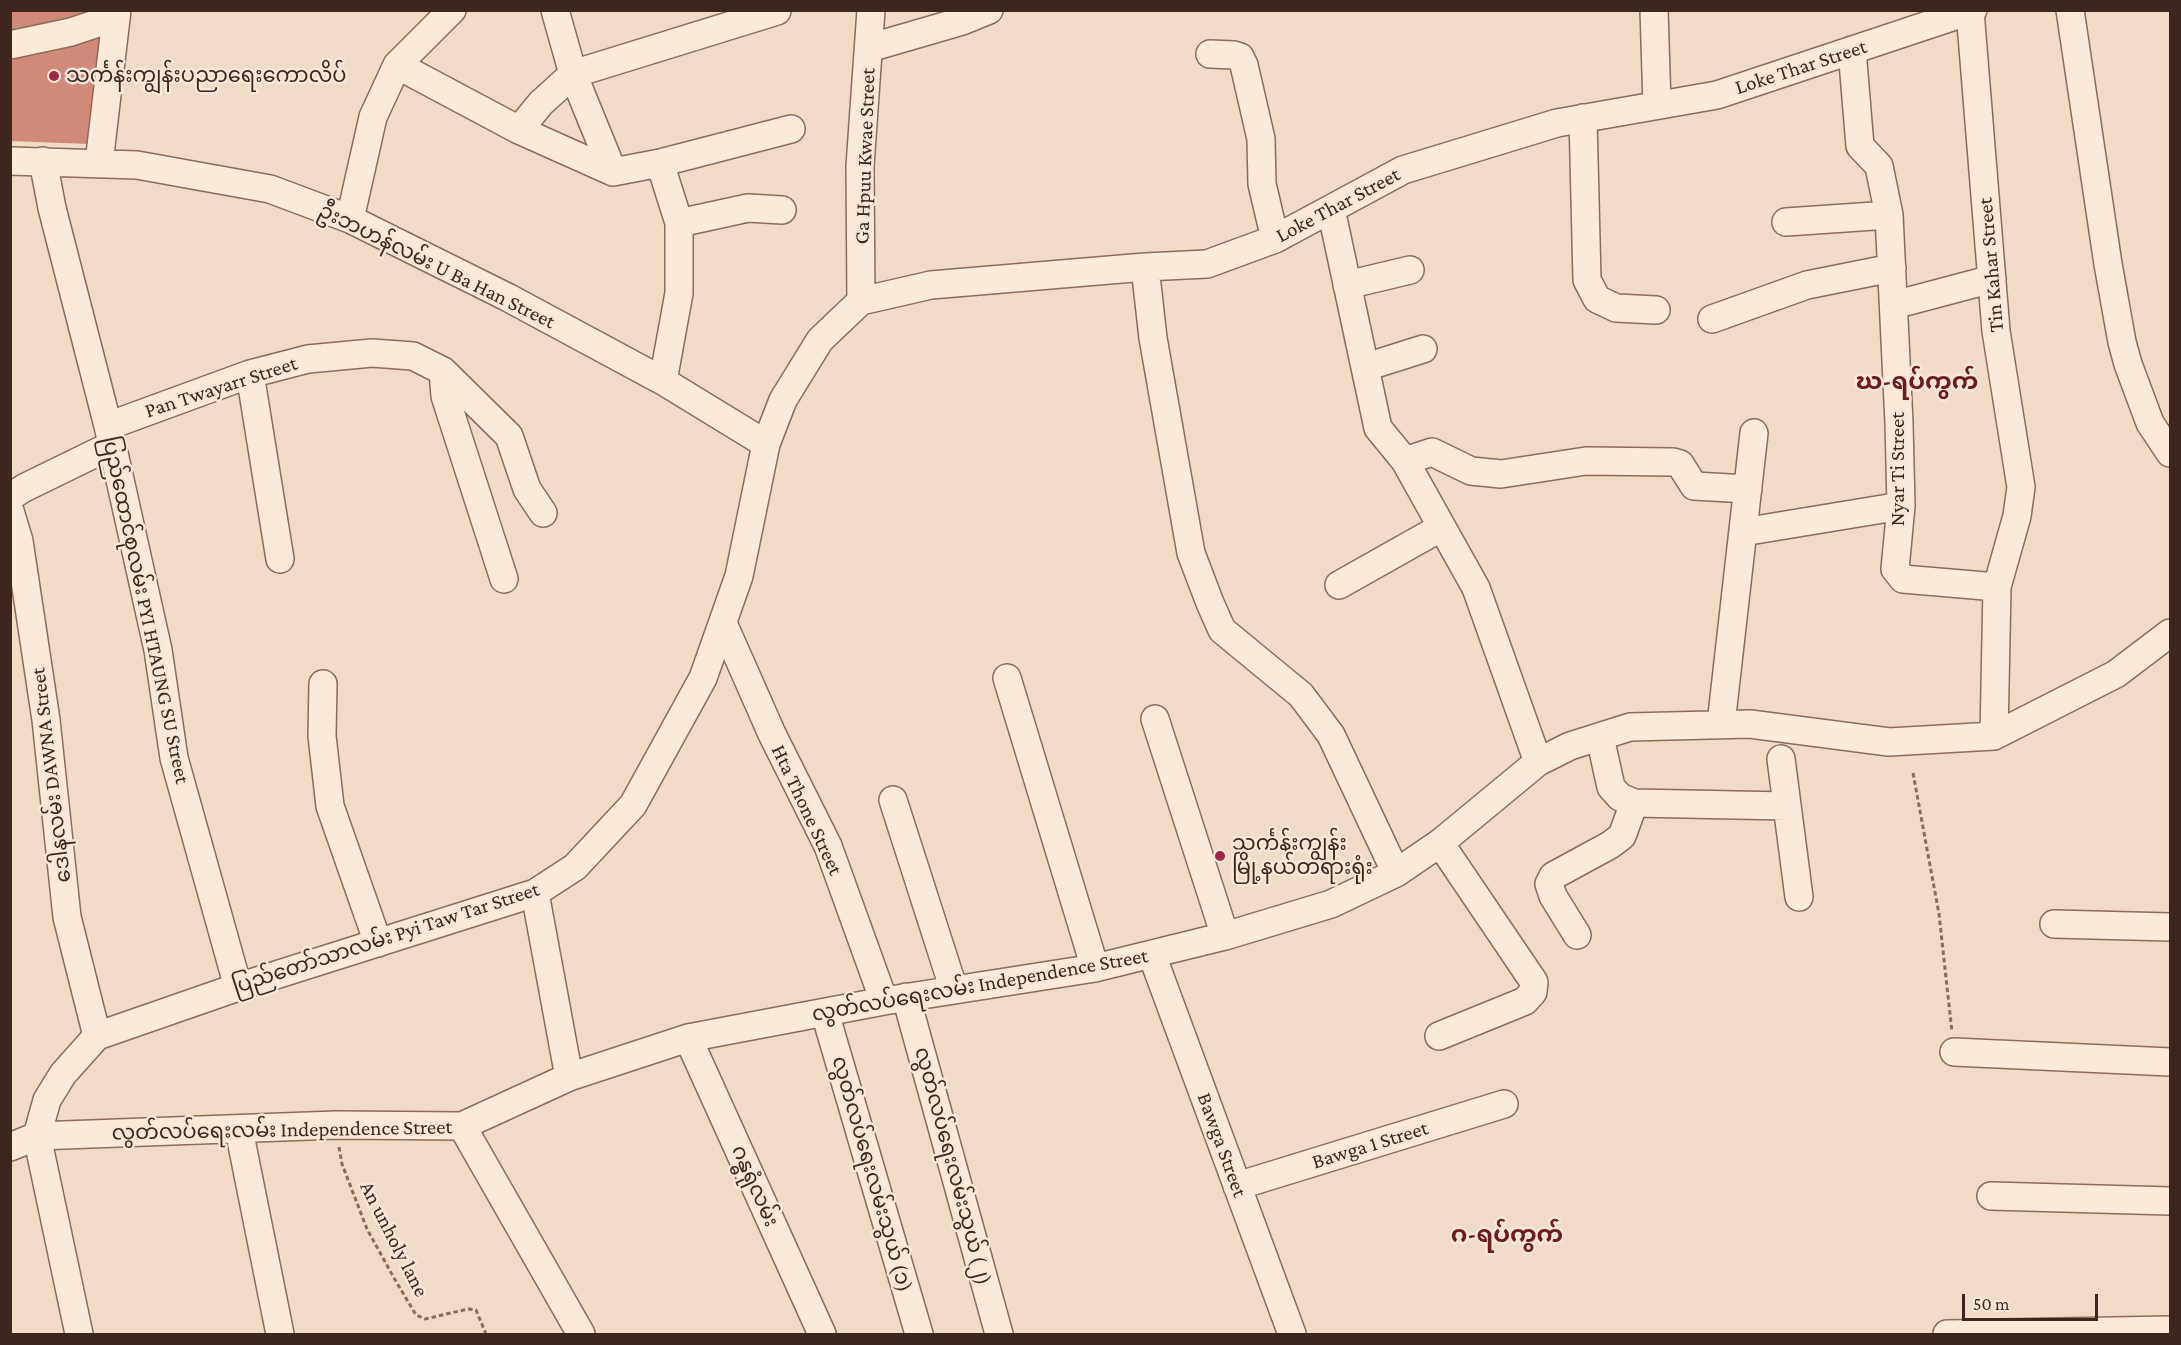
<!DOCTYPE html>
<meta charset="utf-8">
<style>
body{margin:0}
#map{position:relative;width:2181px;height:1345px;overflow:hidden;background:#f1dac6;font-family:"Crimson Pro",serif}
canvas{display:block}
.frame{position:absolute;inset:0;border:12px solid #3d261f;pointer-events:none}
.scale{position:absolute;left:1962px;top:1294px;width:136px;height:27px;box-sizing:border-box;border:3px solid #3d261f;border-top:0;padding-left:8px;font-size:18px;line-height:21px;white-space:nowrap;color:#3d261f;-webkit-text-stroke:4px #f8e6d6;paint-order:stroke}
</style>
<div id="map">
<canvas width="2181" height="1345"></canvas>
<div class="frame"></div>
<div class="scale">50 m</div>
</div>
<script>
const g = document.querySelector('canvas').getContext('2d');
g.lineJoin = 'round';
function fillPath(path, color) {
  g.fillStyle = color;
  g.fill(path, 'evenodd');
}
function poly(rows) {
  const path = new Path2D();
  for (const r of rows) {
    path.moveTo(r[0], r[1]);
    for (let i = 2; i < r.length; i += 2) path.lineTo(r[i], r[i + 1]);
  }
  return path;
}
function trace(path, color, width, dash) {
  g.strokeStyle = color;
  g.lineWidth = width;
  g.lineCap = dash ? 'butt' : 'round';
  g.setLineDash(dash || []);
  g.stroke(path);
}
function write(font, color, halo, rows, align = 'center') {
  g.font = font + ' "Crimson Pro","Noto Sans Myanmar",serif';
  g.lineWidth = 5;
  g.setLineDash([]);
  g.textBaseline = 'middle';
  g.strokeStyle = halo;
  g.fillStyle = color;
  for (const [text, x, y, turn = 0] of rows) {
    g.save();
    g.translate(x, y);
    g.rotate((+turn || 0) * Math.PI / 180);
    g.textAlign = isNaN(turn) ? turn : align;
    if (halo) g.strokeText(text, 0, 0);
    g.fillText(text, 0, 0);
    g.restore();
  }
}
const building = poly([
 [10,10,106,10,89,144,10,141]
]);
const path = poly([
 [1913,773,1939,914,1952,1032],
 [339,1147,342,1164,367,1229,394,1278,416,1315,425,1319,468,1309,476,1310,486,1334]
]);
const minor = poly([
 [555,10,573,74,613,172],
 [1654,10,1657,105],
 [2070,10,2108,264,2122,342,2128,364,2150,423,2170,453],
 [1970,11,1996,331,2021,487,2017,516,1997,587],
 [10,45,71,32,116,17],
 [869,48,962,21,989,10],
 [1852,50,1860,146,1879,166,1889,215,1899,423,1901,506,1895,569,1903,579,1997,587,1994,736],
 [1210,54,1234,55,1240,57,1244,65,1261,139,1262,184,1275,239],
 [397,65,519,130,613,172,660,163,791,129],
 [1583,118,1587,280,1597,299,1616,308,1656,310],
 [519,130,541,103,573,74,777,11],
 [10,161,137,165,270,189,350,219,507,297,663,381,766,444],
 [43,161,52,208,108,426,158,650,174,758,238,987],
 [99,163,117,10],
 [660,163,679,223,679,293,663,381],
 [1331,209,1378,428,1405,461,1476,588,1538,762],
 [350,219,373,117,397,65,452,10],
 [1786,222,1889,215],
 [679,223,748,208,782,210],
 [1145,267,1153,338,1191,553,1210,603,1222,630,1301,695,1331,735,1396,873],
 [1347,285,1410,270],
 [861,301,860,166,871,10],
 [1894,305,1992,279],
 [1712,319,1807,285,1892,268],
 [1366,367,1423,349],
 [443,371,445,396,504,579],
 [250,374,280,559],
 [108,426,250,374,308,359,372,353,413,356,443,371,509,436,527,489,543,513],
 [1405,461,1432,452,1471,471,1501,474,1586,461,1673,462,1680,464,1694,486,1748,489],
 [10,497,24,488,112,445],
 [10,511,19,541,46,720,67,917,97,1036],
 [1743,532,1901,506],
 [1339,585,1442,527],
 [723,623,772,734,828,846,884,1001],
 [1007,678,1095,968],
 [323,684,322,736,330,806,378,943],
 [1155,719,1225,936],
 [1721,724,1754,433],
 [1600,737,1611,787,1620,797,1634,803,1787,806],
 [1781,759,1799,897],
 [893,800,954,990],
 [535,893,569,1077],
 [2054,924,2170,927],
 [1577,935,1553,896,1549,884,1553,876,1610,845,1622,836,1634,803],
 [1152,955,1292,1334],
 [906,997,999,1334],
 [825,1013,919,1334],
 [1439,1036,1525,1001,1533,992,1534,982,1440,843],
 [688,1038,822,1334],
 [1954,1052,2170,1062],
 [462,1126,581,1334],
 [239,1130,280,1334],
 [10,1147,37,1136,336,1125,462,1126,569,1077,688,1038,884,1001,1095,968,1225,936,1331,904,1396,873,1440,843,1538,762,1570,746,1630,727,1750,724,1889,742,1994,736,2116,674,2170,633],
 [1237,1186,1504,1104],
 [1991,1196,2170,1201],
 [79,1334,37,1136,47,1100,63,1074,97,1036,238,987,535,893,575,867,633,805,703,678,739,576,766,444,783,400,820,340,861,301,931,285,1145,267,1207,264,1275,239,1403,170,1557,123,1717,95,1973,10],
 [1947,1334,2170,1330]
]);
const markers = [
 [54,76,6,"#a02744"],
 [1220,856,6,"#a02744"]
];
const streetNames = [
 ["Loke Thar Street",1801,67,-18],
 ["Ga Hpuu Kwae Street",865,156,-88],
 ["Loke Thar Street",1338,205,-28],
 ["Tin Kahar Street",1991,265,-95],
 ["ဦးဘဟန်လမ်း U Ba Han Street",437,266,26],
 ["Pan Twayarr Street",221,387,-18],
 ["Nyar Ti Street",1898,469,-90],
 ["ပြည်ထောင်စုလမ်း PYI HTAUNG SU Street",146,610,78],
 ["ဒေါနလမ်း DAWNA Street",51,775,-97],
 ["Hta Thone Street",807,810,65],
 ["ပြည်တော်သာလမ်း Pyi Taw Tar Street",386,938,-18],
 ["လွတ်လပ်ရေးလမ်း Independence Street",980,985,-10],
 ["လွတ်လပ်ရေးလမ်း Independence Street",282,1130,-1],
 ["Bawga Street",1222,1145,70],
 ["Bawga 1 Street",1370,1145,-17],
 ["လွတ်လပ်ရေးလမ်းသွယ် (၂)",953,1166,75],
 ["လွတ်လပ်ရေးလမ်းသွယ် (၁)",872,1174,74],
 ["ဂန္ဓရုံလမ်း",755,1186,66],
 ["An unholy lane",394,1239,63]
];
const poiNames = [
 ["သင်္ကန်းကျွန်းပညာရေးကောလိပ်",66,76],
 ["သင်္ကန်းကျွန်း",1232,844],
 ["မြို့နယ်တရားရုံး",1232,868]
];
const quarterNames = [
 ["ဃ-ရပ်ကွက်",1917,382],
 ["ဂ-ရပ်ကွက်",1507,1235]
];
fillPath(building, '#d18a7a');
trace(minor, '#8e6a5a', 30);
trace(path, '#8e6a5a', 3, [4.5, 3]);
trace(minor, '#fbe9da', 27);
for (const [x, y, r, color] of markers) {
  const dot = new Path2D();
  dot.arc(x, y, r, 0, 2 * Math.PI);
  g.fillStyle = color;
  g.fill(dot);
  trace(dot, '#f8e6d6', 2);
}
write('21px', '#3d261f', '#f8e6d6', streetNames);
write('21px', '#3d261f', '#f8e6d6', poiNames, 'left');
write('bold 24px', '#6c1c1e', '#f8e6d6', quarterNames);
</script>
